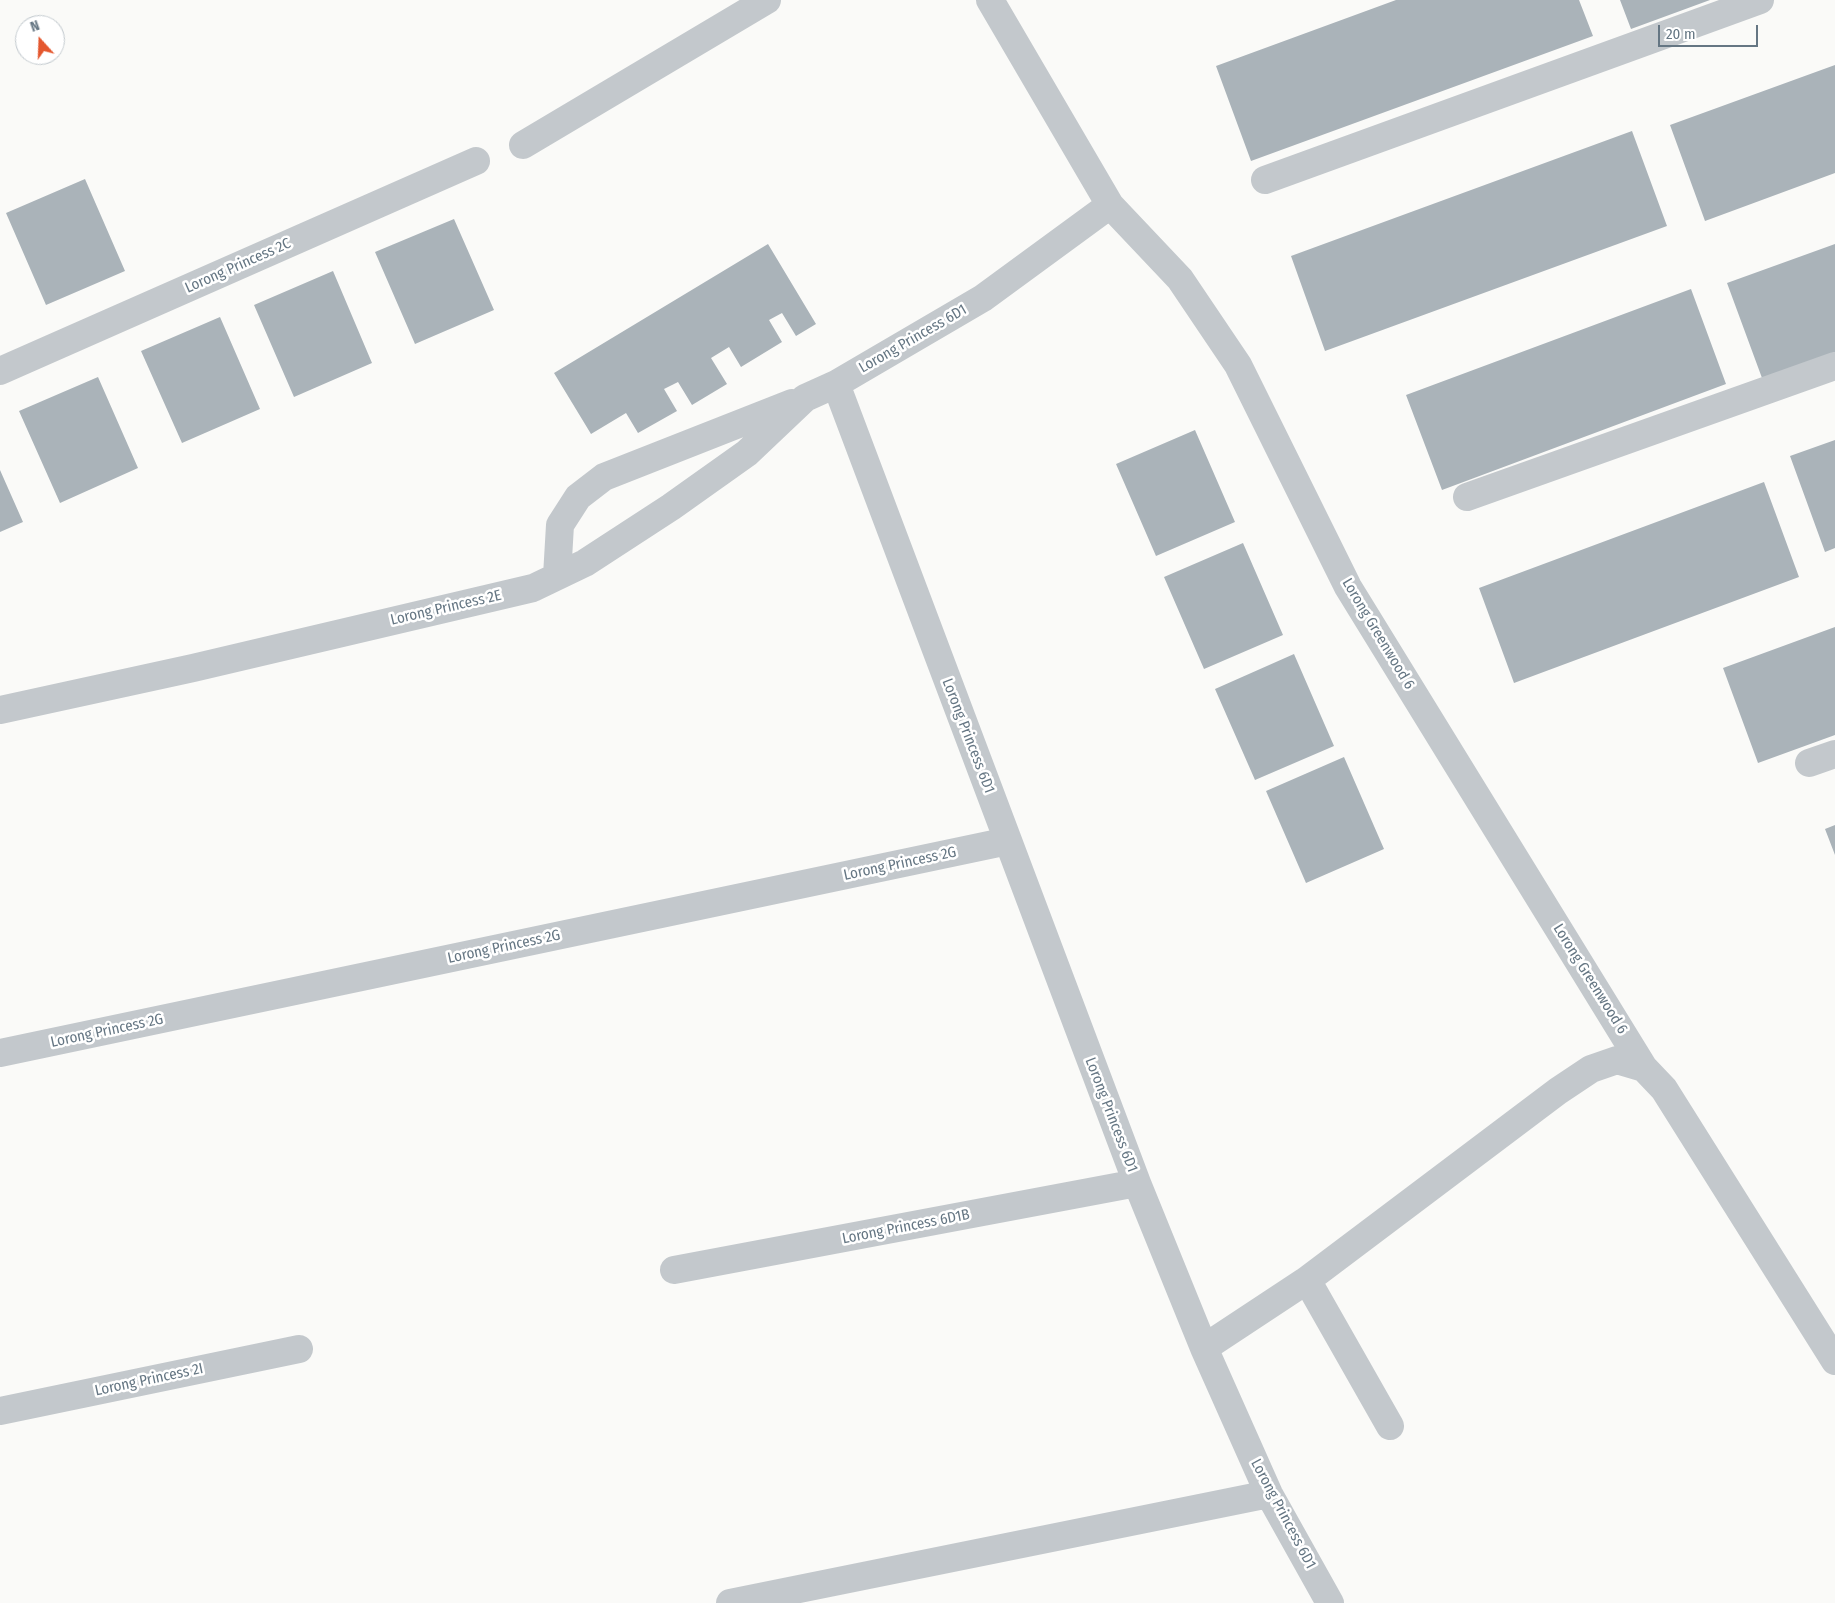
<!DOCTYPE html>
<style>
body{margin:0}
#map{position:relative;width:1835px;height:1603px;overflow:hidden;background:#fafaf8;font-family:"Fira Sans Condensed",sans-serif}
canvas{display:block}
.north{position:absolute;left:15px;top:15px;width:50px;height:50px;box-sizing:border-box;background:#fff;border:1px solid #c1c8cd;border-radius:50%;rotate:340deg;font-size:14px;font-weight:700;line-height:20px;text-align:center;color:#657683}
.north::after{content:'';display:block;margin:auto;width:18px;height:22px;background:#e4572e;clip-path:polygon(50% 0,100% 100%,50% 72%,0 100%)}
.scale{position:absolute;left:1658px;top:25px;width:100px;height:22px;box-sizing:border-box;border:2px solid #657683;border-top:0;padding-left:6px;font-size:15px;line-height:18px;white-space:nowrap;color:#657683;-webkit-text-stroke:4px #fff;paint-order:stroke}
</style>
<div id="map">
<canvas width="1835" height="1603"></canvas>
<div class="north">N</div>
<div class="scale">20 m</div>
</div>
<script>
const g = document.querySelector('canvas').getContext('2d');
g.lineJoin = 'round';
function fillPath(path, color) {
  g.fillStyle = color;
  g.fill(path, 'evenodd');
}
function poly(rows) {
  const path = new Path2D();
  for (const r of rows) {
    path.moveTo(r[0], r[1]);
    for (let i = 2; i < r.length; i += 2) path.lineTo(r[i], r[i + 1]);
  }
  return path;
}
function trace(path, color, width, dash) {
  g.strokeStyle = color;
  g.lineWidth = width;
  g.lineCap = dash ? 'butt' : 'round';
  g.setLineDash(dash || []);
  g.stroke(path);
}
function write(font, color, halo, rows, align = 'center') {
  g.font = font + ' "Fira Sans Condensed",sans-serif';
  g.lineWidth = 5;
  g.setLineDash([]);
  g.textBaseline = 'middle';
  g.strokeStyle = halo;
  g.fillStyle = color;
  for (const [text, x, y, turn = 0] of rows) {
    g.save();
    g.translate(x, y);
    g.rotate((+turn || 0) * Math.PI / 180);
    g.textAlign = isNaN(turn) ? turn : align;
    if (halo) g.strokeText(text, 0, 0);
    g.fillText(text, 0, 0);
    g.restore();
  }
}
const building = poly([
 [1396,0,1579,0,1593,36,1251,161,1216,66],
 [1620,0,1710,0,1631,29],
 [1835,65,1835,173,1705,221,1670,125],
 [1632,131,1667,226,1325,351,1291,256],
 [85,179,125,271,46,305,6,213],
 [454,219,494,310,415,344,375,252],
 [768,244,816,324,796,336,782,313,769,320,782,342,741,367,729,347,711,358,727,384,692,405,678,382,664,389,677,411,638,433,626,413,591,434,554,373],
 [1835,244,1835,352,1762,378,1727,283],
 [333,271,372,363,294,397,254,305],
 [1691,289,1726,384,1442,490,1406,395],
 [220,317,260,409,182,443,141,351],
 [98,377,138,468,60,503,19,411],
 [1195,430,1235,522,1156,556,1116,464],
 [1835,440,1835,548,1825,552,1790,456],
 [0,470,23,522,0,532],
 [1764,482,1799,577,1514,683,1479,588],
 [1243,543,1283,635,1204,669,1164,577],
 [1835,627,1835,735,1758,763,1723,668],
 [1294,654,1334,746,1255,780,1215,689],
 [1344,757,1384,849,1306,883,1266,791],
 [1835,825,1835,855,1825,829]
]);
const minor = poly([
 [990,0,1110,205,1180,279,1238,365,1348,587,1644,1068],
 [523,145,767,0],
 [1265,180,1760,0],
 [0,371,476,161],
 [836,384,1137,1183,1204,1348,1269,1494,1330,1603],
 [1467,497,1835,366],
 [557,576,560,525,578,497,604,477,792,403],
 [0,710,193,668,533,588,585,563,671,507,747,453,805,398,836,384,983,298,1110,205],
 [1809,763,1835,754],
 [0,1053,1008,841],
 [674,1270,1137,1183],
 [1307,1280,1390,1426],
 [1204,1348,1307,1280,1558,1091,1591,1069,1617,1060,1644,1068,1664,1089,1835,1361],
 [0,1411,299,1349],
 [730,1603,1269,1494]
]);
const streetNames = [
 ["Lorong Princess 2C",238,266,-24],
 ["Lorong Princess 6D1",913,339,-30],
 ["Lorong Princess 2E",446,608,-13],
 ["Lorong Greenwood 6",1378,634,59],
 ["Lorong Princess 6D1",968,736,69],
 ["Lorong Princess 2G",900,864,-12],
 ["Lorong Princess 2G",504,947,-12],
 ["Lorong Greenwood 6",1590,979,58],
 ["Lorong Princess 2G",107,1031,-12],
 ["Lorong Princess 6D1",1111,1115,69],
 ["Lorong Princess 6D1B",906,1227,-11],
 ["Lorong Princess 2I",149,1380,-12],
 ["Lorong Princess 6D1",1283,1514,62]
];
fillPath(building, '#aab3b9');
trace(minor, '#c3c8cc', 28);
write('15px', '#657683', '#fff', streetNames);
</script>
